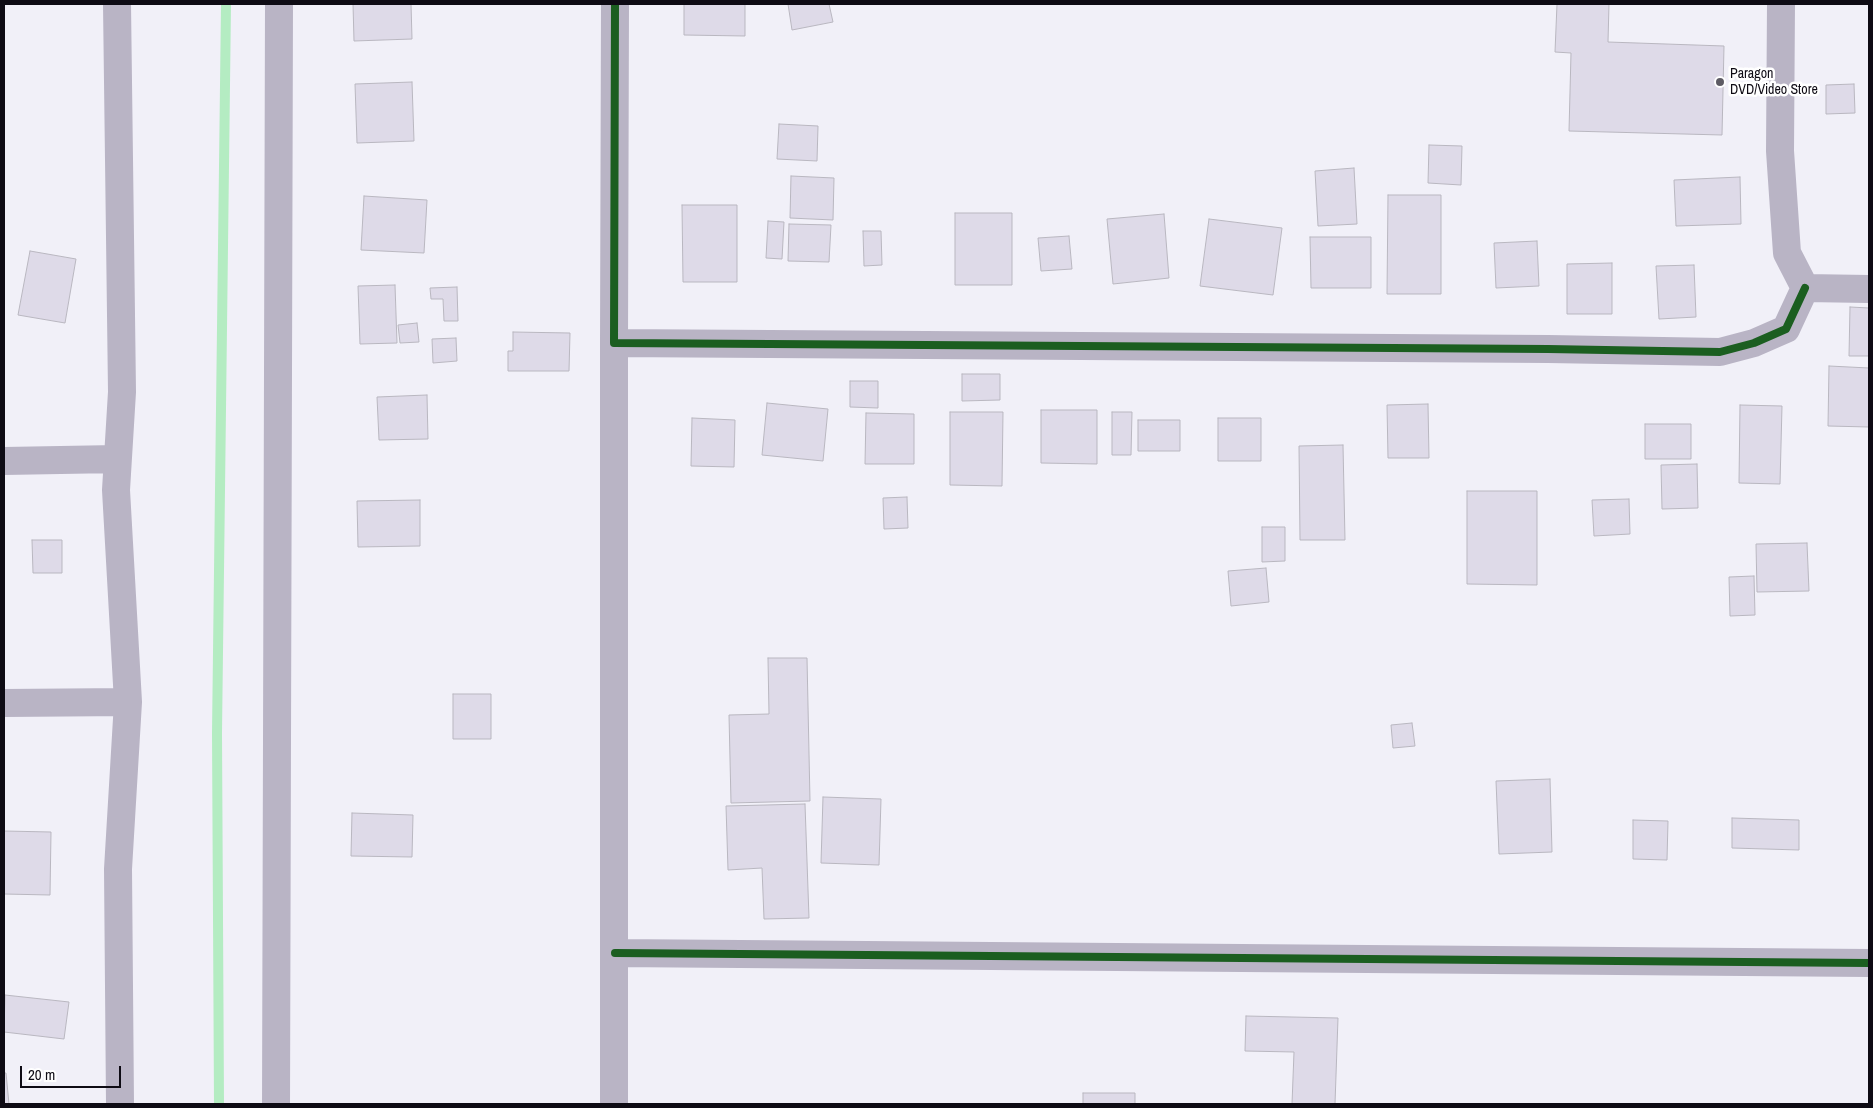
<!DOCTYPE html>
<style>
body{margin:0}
#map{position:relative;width:1873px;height:1108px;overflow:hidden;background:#f1f0f8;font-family:"Archivo Narrow",sans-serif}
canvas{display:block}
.frame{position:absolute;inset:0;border:5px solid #0e0b14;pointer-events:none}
.scale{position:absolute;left:20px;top:1066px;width:101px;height:22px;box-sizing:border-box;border:2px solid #0e0b14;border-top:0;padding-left:6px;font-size:15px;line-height:18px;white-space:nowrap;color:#0e0b14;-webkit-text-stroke:4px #fff;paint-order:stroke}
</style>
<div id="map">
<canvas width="1873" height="1108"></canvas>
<div class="frame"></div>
<div class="scale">20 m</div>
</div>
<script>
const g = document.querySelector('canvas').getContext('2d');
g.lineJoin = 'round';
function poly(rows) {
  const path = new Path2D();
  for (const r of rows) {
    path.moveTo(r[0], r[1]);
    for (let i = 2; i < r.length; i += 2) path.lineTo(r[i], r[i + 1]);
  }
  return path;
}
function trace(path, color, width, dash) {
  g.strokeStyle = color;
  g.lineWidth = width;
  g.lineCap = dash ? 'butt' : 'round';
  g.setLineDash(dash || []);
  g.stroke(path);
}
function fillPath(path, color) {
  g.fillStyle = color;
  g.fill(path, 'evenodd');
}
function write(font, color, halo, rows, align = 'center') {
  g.font = font + ' "Archivo Narrow",sans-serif';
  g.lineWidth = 5;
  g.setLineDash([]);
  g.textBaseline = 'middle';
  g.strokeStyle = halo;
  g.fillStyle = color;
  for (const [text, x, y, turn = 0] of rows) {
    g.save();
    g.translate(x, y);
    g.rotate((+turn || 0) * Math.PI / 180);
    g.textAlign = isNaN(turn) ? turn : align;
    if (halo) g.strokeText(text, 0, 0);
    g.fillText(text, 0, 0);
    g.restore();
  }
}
const stream = poly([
 [219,1104,217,733,226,4]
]);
const building = poly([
 [353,4,411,4,412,39,354,41,353,4],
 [684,4,745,4,745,36,684,35,684,4],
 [788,4,829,4,833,22,792,30,788,4],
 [1557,4,1609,4,1608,42,1724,46,1722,135,1569,131,1571,53,1555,52,1557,4],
 [412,82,414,141,357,143,355,84,412,82],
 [1854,84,1855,113,1826,114,1826,85,1854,84],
 [779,124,818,126,817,161,777,159,779,124],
 [1429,145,1462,146,1461,185,1428,183,1429,145],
 [1354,168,1357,224,1318,226,1315,171,1354,168],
 [791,176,834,178,833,220,790,218,791,176],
 [1740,177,1741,224,1676,226,1674,180,1740,177],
 [1388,195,1441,195,1441,294,1387,294,1388,195],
 [364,196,427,200,424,253,361,250,364,196],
 [682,205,737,205,737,282,683,282,682,205],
 [955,213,1012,213,1012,285,955,285,955,213],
 [1164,214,1169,278,1113,284,1107,219,1164,214],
 [1209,219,1282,228,1273,295,1200,286,1209,219],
 [768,221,784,222,782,259,766,258,768,221],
 [789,224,831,225,829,262,788,261,789,224],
 [863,231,881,231,882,265,864,266,863,231],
 [1069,236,1072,269,1041,271,1038,238,1069,236],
 [1310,237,1371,237,1371,288,1311,288,1310,237],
 [1537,241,1539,286,1496,288,1494,243,1537,241],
 [30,251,76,259,65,323,18,315,30,251],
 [1612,263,1612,314,1567,314,1567,264,1612,263],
 [1694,265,1696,317,1659,319,1656,266,1694,265],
 [395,285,397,343,360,344,358,286,395,285],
 [457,287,458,321,444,321,443,299,431,299,430,288,457,287],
 [1850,307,1869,308,1869,356,1849,356,1850,307],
 [417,323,419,342,400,343,398,325,417,323],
 [513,332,570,333,569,371,508,371,508,351,513,351,513,332],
 [456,338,457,361,433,363,432,339,456,338],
 [1829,366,1869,368,1869,427,1828,426,1829,366],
 [962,374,1000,374,1000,400,962,401,962,374],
 [850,381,878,381,878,408,850,407,850,381],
 [427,395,428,439,379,440,377,397,427,395],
 [767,403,828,409,823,461,762,455,767,403],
 [1428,404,1429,458,1388,458,1387,405,1428,404],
 [1740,405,1782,406,1780,484,1739,483,1740,405],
 [1041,410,1097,410,1097,464,1041,463,1041,410],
 [950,412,1003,412,1002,486,950,485,950,412],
 [1112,412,1132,412,1131,455,1112,455,1112,412],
 [866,413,914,414,914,464,865,464,866,413],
 [692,418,735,420,734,467,691,466,692,418],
 [1218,418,1261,418,1261,461,1218,461,1218,418],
 [1138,420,1180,420,1180,451,1138,451,1138,420],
 [1645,424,1691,424,1691,459,1645,459,1645,424],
 [1343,445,1345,540,1300,540,1299,446,1343,445],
 [1697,464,1698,508,1662,509,1661,465,1697,464],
 [1467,491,1537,491,1537,585,1467,584,1467,491],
 [907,497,908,528,884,529,883,498,907,497],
 [1629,499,1630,534,1594,536,1592,500,1629,499],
 [420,500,420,546,358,547,357,501,420,500],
 [1262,527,1285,527,1285,561,1262,562,1262,527],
 [32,540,62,540,62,573,33,573,32,540],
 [1807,543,1809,591,1757,592,1756,544,1807,543],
 [1266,568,1269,602,1231,606,1228,571,1266,568],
 [1754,576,1755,615,1730,616,1729,577,1754,576],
 [768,658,807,658,810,801,731,803,729,715,769,714,768,658],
 [453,694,491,694,491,739,453,739,453,694],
 [1412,723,1415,746,1393,748,1391,725,1412,723],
 [1550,779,1552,852,1499,854,1496,781,1550,779],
 [823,797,881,799,879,865,821,863,823,797],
 [805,804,809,918,764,919,762,868,728,870,726,806,805,804],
 [352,813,413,815,412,857,351,856,352,813],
 [1732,818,1799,820,1799,850,1732,848,1732,818],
 [1633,820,1668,821,1667,860,1633,859,1633,820],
 [4,831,51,832,50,895,4,894,4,831],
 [5,995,69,1002,64,1039,4,1032,5,995],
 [1246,1016,1338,1018,1335,1104,1292,1104,1294,1052,1245,1051,1246,1016],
 [4,1073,6,1073,9,1104,4,1104,4,1073],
 [1083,1093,1135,1093,1135,1104,1083,1104,1083,1093]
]);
const minor = poly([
 [117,4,122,392,116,490,128,702,118,869,120,1104],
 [615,4,614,343,1548,349,1720,352,1754,343,1786,329,1805,288],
 [1781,4,1780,151,1787,253,1805,288,1869,289],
 [614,343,614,1104],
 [4,461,117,459],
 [4,703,128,702],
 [615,953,1869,963]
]);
const tertiary = poly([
 [276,1104,279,4]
]);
const cycleway = poly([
 [615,4,614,343,1548,349,1720,352,1754,343,1786,329,1805,288],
 [615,953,1869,963]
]);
const markers = [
 [1720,82,5,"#5d5b64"]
];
const poiNames = [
 ["Paragon",1730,74],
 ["DVD/Video Store",1730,90]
];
trace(stream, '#b4ecc2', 10);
fillPath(building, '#dedae8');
trace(building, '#b9b7c0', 1);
trace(minor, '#b9b4c5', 28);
trace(tertiary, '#b9b4c5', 28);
trace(cycleway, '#1b5e20', 8);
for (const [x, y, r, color] of markers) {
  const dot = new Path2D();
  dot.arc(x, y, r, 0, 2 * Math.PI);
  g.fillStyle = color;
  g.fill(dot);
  trace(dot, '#fff', 2);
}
write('14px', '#0e0b14', '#fff', poiNames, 'left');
</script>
